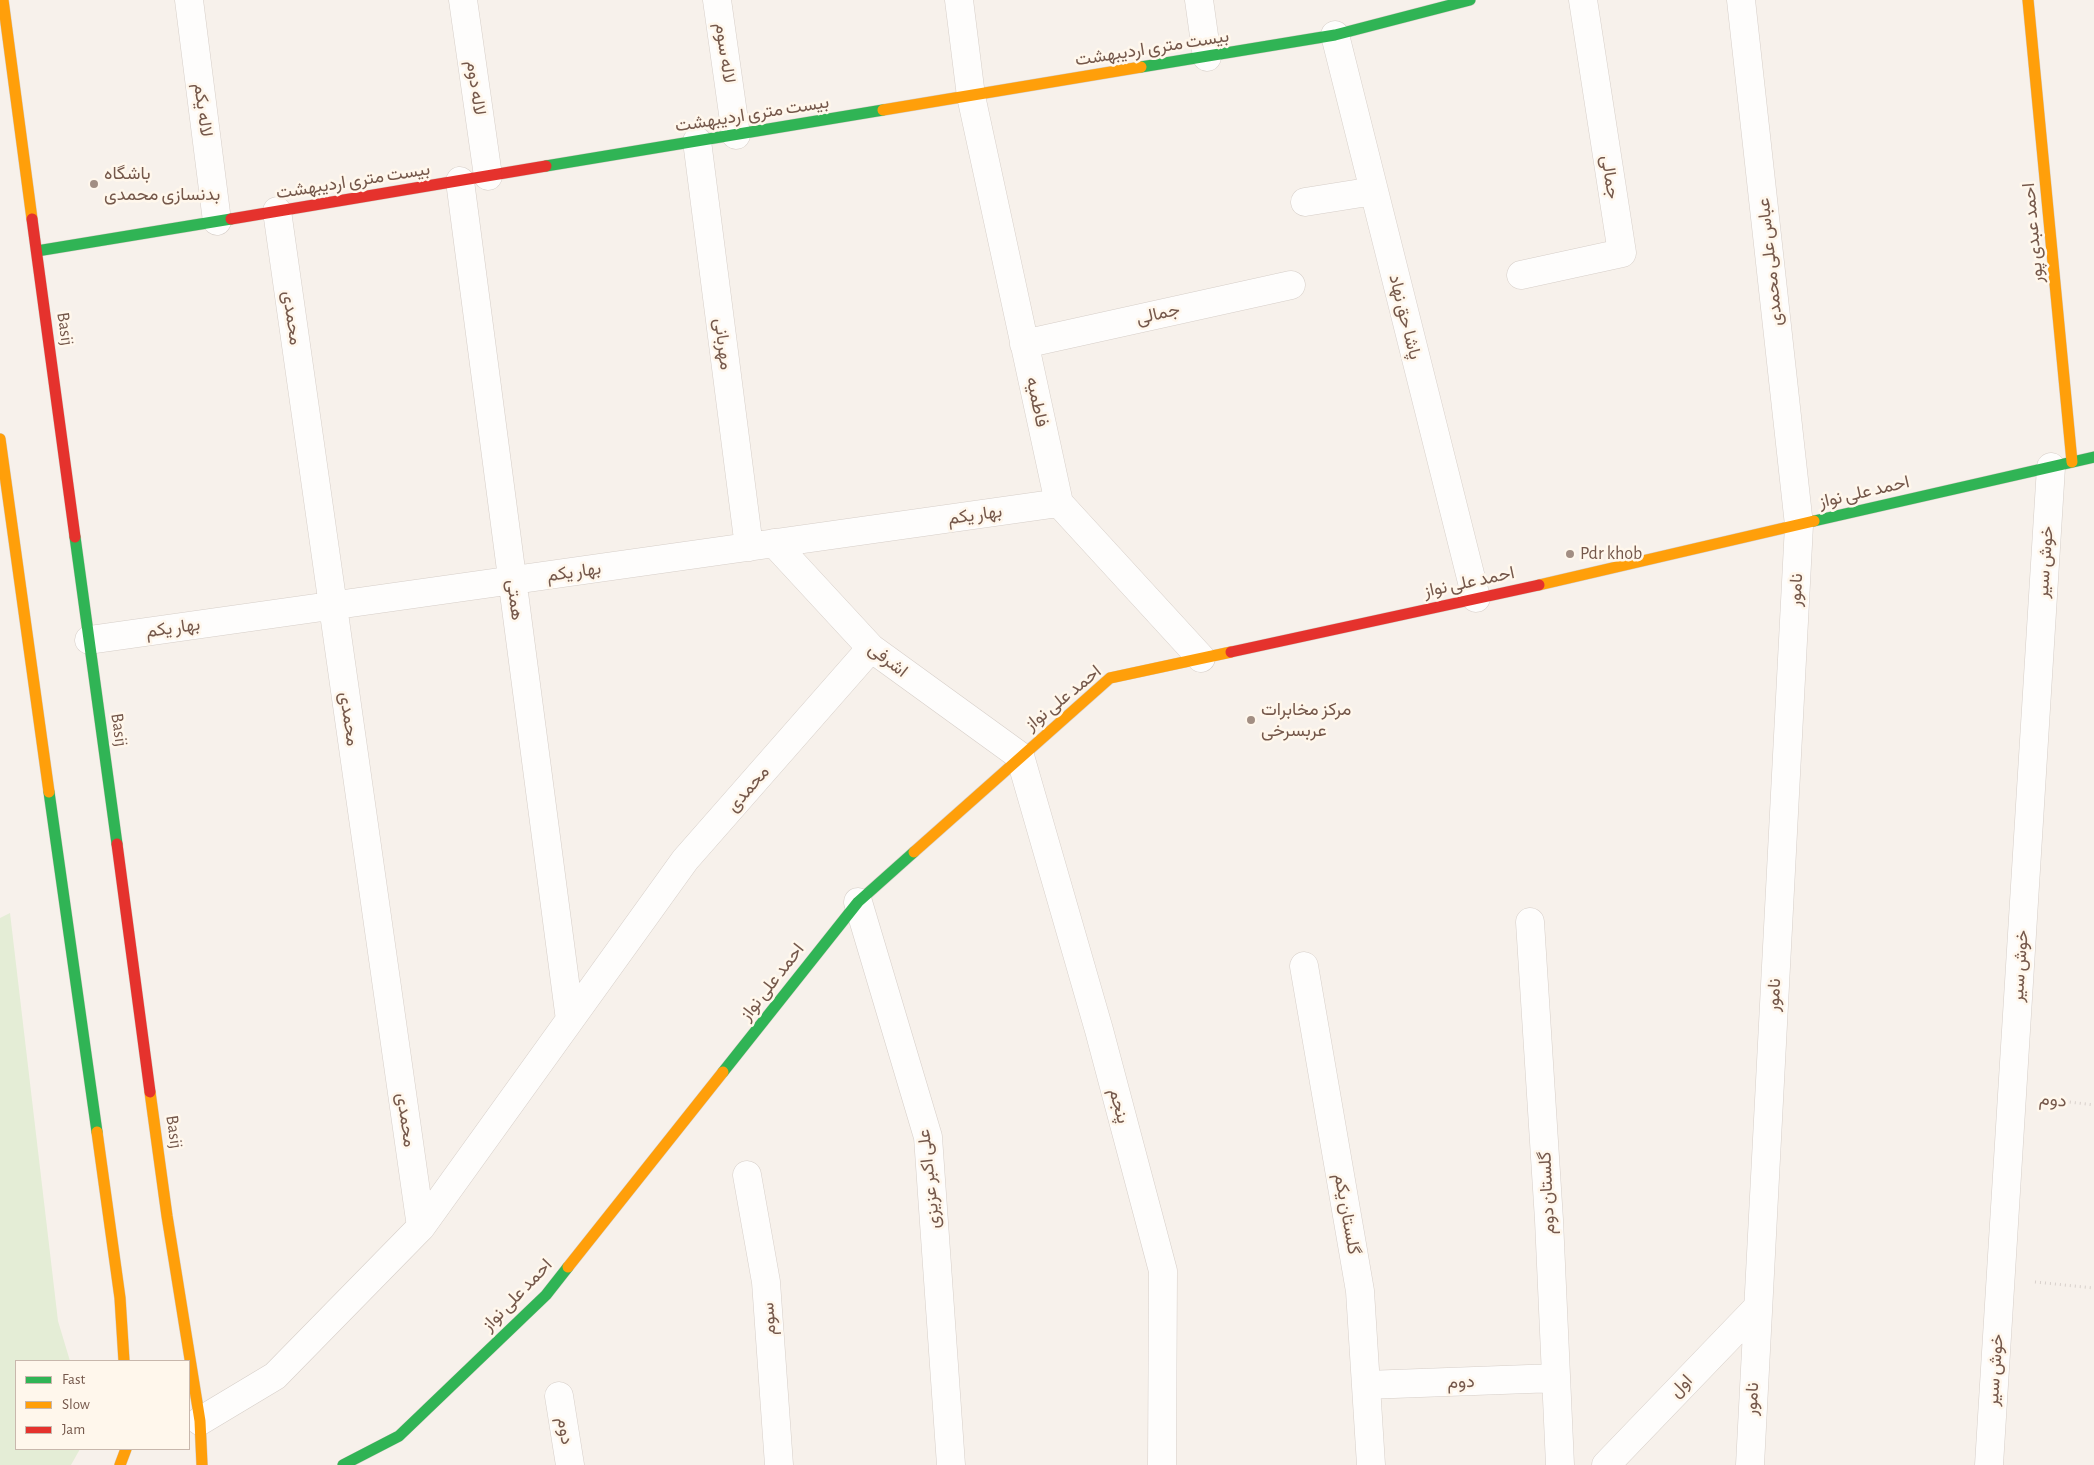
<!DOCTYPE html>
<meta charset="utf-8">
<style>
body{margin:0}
#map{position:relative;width:2094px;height:1465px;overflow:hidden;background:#f7f1eb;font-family:"Alegreya Sans",sans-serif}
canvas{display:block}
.legend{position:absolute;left:15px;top:1360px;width:175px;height:90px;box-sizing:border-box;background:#fff7ec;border:1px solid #c8b7ac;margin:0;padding:6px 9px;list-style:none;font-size:15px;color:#75584b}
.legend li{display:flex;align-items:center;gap:10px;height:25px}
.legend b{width:25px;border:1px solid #c8b7ac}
</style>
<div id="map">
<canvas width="2094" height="1465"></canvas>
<ul class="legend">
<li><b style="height:6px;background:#30b455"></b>Fast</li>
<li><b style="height:6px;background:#ff9f0a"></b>Slow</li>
<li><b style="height:6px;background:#e5322d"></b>Jam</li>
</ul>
</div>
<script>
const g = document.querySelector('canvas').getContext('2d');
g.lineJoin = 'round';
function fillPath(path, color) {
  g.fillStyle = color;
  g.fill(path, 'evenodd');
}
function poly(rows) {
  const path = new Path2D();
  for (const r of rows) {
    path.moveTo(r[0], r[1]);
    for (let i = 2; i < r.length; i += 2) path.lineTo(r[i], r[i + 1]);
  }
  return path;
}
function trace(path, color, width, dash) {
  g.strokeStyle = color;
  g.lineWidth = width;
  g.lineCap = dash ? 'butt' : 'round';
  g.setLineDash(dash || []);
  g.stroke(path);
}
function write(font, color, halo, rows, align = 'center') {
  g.font = font + ' "Alegreya Sans",Vazirmatn,sans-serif';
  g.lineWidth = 5;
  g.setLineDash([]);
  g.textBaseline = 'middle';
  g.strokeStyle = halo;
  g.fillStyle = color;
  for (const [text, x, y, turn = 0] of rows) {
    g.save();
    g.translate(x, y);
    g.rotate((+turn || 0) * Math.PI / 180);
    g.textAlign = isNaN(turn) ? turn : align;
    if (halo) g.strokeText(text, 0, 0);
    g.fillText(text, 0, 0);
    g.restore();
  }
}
const green = poly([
 [10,913,58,1321,70,1361,16,1361,16,1449,80,1449,71,1465,0,1465,0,918]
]);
const path = poly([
 [2045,1099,2094,1105],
 [2035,1282,2094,1288]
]);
const street = poly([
 [189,0,217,221],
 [463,0,488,176],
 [717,0,736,135],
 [959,0,971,96,1059,503,1201,658],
 [1199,0,1207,57],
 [1741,0,1799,525,1750,1465],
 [1335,35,1476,598],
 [697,141,749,547],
 [460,181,570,1020],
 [1305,202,1374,191],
 [277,211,421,1227],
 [1521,275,1622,253,1583,0],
 [1024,344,1291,285],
 [774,543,871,648,1020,756,1099,1030,1163,1271,1162,1465],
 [89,640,1059,503],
 [858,902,928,1137,951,1465],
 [1530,922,1549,1220,1560,1465],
 [1304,966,1360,1291,1371,1465],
 [747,1175,766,1282,779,1465],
 [1366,1385,1556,1378],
 [559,1396,570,1465],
 [200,1421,275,1376,421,1227,685,860,871,648],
 [1606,1465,1757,1308],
 [1989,1465,2051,467]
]);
const fast = poly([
 [1141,67,1335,35,1470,0],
 [546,166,883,110],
 [37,251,231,219],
 [1814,521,2094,457],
 [75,537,117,844],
 [49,792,97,1132],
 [723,1072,858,902,914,852],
 [343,1465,399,1436,546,1295,568,1267]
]);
const slow = poly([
 [3,0,32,219],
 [2028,0,2072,462],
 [883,110,1141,67],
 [0,439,49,792],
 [1539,585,1814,521],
 [914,852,1110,678,1231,652],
 [150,1092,167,1216,200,1421,202,1465],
 [97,1132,120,1298,124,1361],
 [568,1267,723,1072],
 [120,1465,126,1449]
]);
const jam = poly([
 [32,219,75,537],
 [231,219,546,166],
 [1231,652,1539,585],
 [117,844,150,1092]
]);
const markers = [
 [94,184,5,"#a28e83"],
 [1570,554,5,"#a28e83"],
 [1251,720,5,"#a28e83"]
];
const streetNames = [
 ["بیست متری اردیبهشت",1152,48,-9],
 ["لاله سوم",725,53,82],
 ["لاله دوم",476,88,82],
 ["لاله یکم",203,110,83],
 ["بیست متری اردیبهشت",752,114,-9],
 ["جمالی",1610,177,81],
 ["بیست متری اردیبهشت",353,181,-9],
 ["احمد عبدی پور",2033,233,-95],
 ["عباس علی محمدی",1770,262,-96],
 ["جمالی",1158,314,-13],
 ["پاشا حق نهاد",1405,317,76],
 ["محمدی",292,318,82],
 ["Basij",65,329,82],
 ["مهربانی",723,344,83],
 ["فاطمیه",1037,402,78],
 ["احمد علی نواز",1864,492,-13],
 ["بهار یکم",975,515,-8],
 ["خوش سیر",2045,562,-86],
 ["بهار یکم",574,572,-8],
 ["احمد علی نواز",1469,582,-12],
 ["نامور",1796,590,-87],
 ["همتی",515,600,83],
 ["بهار یکم",173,628,-8],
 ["اشرفی",888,660,38],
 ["احمد علی نواز",1063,698,-39],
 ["محمدی",349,719,82],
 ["Basij",119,730,82],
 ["محمدی",748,789,-49],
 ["خوش سیر",2020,966,-86],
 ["احمد علی نواز",772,982,-52],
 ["نامور",1774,995,-87],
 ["دوم",2053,1100,6],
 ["پنجم",1119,1106,75],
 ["محمدی",406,1120,82],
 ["Basij",174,1132,82],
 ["علی اکبر عزیزی",929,1179,-96],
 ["گلستان دوم",1547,1193,-93],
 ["گلستان یکم",1347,1214,80],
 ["احمد علی نواز",517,1295,-46],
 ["سوم",769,1319,-94],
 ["خوش سیر",1995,1370,-86],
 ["دوم",1461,1382,-2],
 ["اول",1681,1386,-46],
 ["نامور",1752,1399,-87],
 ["دوم",565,1431,81]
];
const poiNames = [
 ["باشگاه",104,174],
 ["بدنسازی محمدی",104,195],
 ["Pdr khob",1580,554],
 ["مرکز مخابرات",1261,710],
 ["عربسرخی",1261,731]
];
fillPath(green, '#e4edd6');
trace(street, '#d6cec8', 29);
trace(fast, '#d6cec7', 12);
trace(slow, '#d6cec7', 12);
trace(jam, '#d6cec7', 12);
trace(path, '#d8d0cb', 3, [1, 4]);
trace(street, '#fefdfc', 28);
trace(fast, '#30b455', 11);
trace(slow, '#ff9f0a', 11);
trace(jam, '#e5322d', 11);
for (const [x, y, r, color] of markers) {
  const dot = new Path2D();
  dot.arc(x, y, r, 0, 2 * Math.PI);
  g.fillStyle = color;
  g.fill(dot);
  trace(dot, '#fff7ec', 2);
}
write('18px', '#75584b', '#fff7ec', streetNames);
write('18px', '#75584b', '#fff7ec', poiNames, 'left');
</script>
